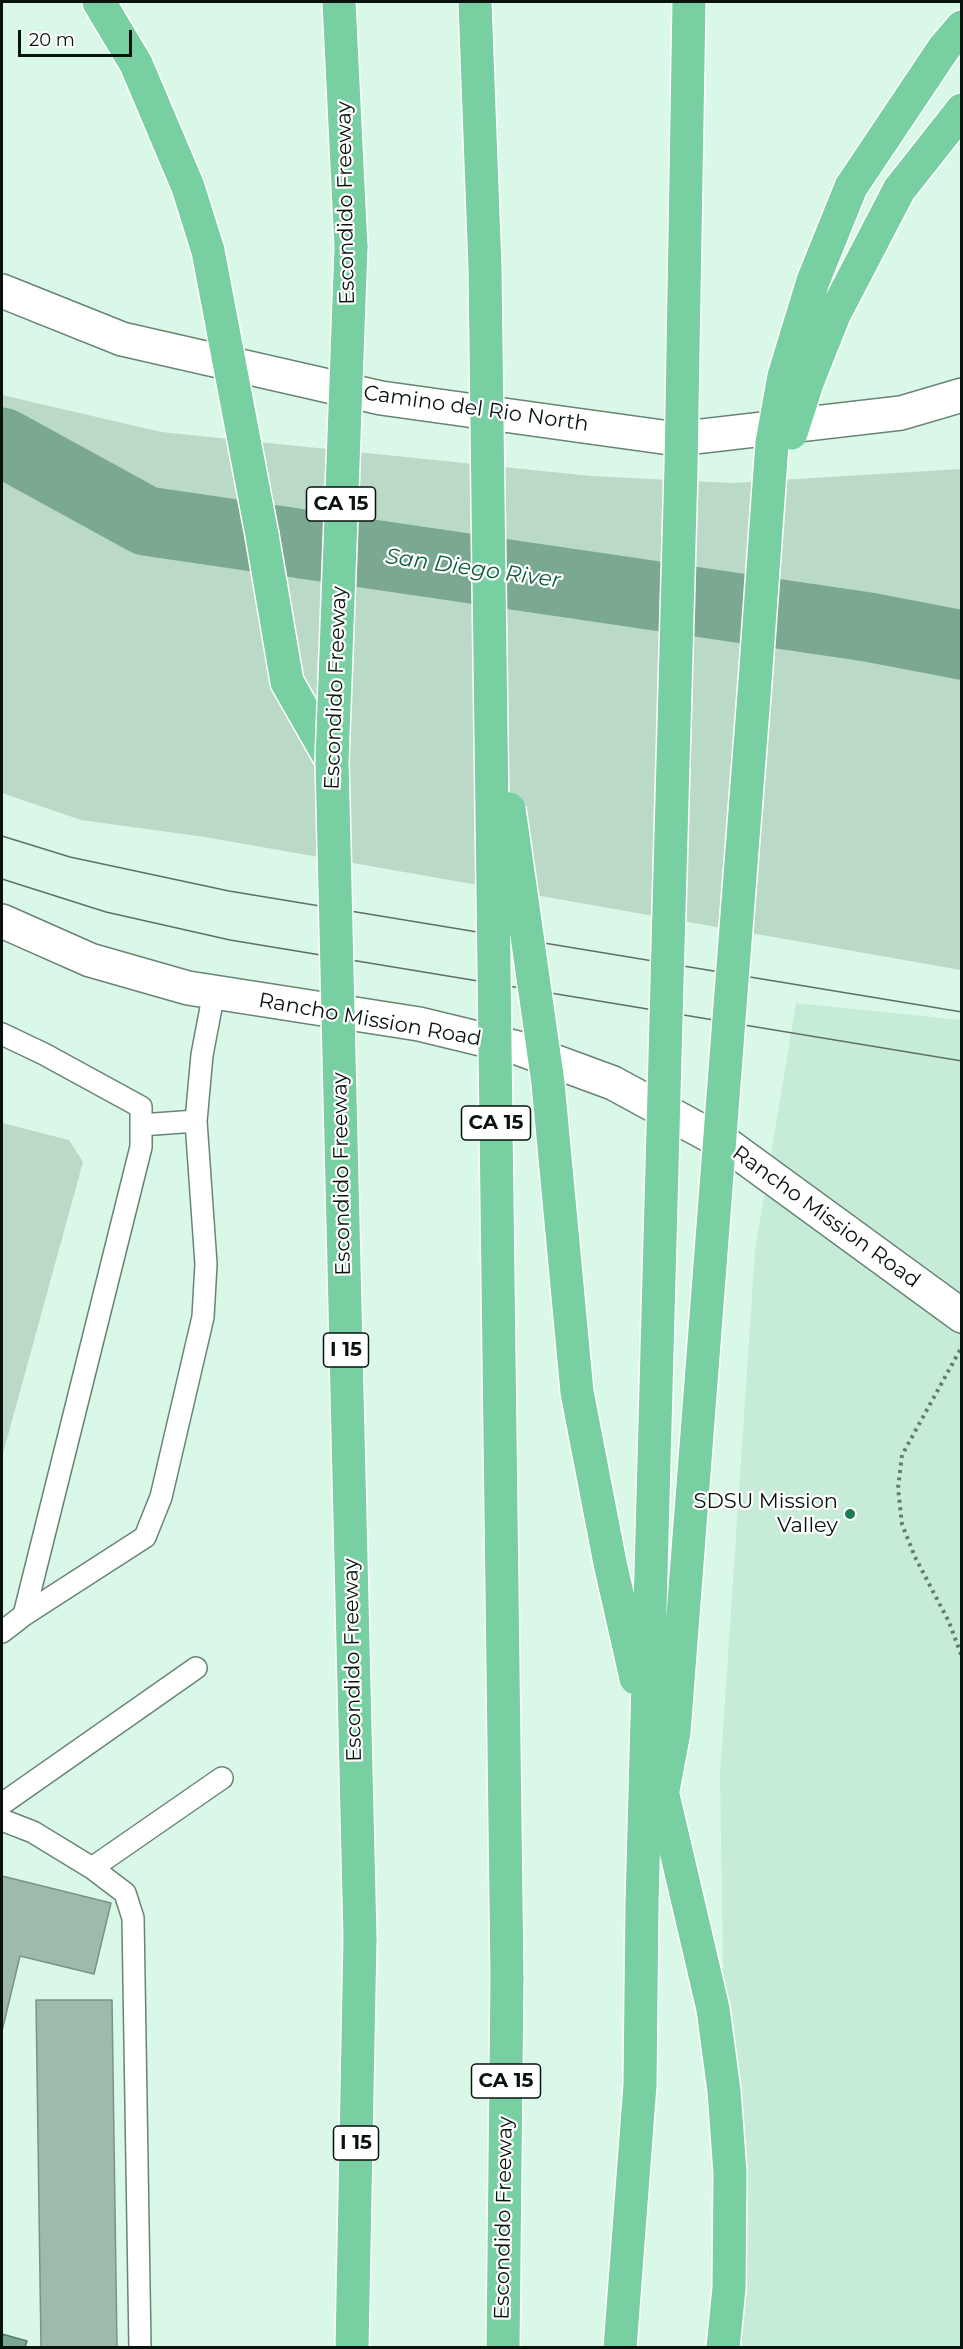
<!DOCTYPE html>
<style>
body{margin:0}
#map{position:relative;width:963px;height:2349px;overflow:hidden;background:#daf8e7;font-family:Montserrat,sans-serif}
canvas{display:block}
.frame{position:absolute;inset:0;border:3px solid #09130e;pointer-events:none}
.scale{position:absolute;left:18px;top:30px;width:114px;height:27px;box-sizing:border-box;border:3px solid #09130e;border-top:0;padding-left:8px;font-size:18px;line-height:21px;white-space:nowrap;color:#09130e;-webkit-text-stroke:4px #fff;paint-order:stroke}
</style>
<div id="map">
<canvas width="963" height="2349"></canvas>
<div class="frame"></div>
<div class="scale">20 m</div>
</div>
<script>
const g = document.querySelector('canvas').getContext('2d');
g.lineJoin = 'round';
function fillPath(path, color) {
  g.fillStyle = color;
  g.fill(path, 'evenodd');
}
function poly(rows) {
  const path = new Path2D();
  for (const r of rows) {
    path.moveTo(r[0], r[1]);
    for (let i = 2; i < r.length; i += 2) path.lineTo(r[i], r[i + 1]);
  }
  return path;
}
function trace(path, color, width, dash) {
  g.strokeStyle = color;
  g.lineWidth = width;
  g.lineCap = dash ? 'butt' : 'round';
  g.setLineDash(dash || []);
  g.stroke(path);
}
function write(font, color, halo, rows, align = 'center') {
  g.font = font + ' Montserrat,sans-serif';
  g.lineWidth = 4.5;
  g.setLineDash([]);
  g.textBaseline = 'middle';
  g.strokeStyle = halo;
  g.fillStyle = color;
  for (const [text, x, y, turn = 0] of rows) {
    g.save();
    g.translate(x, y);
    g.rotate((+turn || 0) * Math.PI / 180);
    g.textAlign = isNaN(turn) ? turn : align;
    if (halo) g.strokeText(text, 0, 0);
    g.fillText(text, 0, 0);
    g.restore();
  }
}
const built = poly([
 [796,1003,961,1020,961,2347,729,2348,720,1776,755,1251]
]);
const green = poly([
 [2,395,161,432,591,476,732,483,961,469,961,970,205,837,81,820,2,793],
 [2,1123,69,1140,83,1162,2,1457]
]);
const water = poly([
 [2,2334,27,2341,25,2347,2,2347,2,2334]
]);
const river = poly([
 [2,442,146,521,868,627,962,645]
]);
const building = poly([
 [2,1876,111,1903,94,1974,20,1956,2,2031,2,1876],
 [36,2000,112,2000,117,2348,41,2348,36,2000]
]);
const path = poly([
 [960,1350,902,1455,898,1488,902,1524,915,1557,949,1622,962,1657]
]);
const lane = poly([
 [2,1034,44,1054,141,1107,141,1147,24,1615,2,1632],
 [141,1125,196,1121],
 [24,1615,145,1537,161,1497,203,1317,206,1264,196,1121,202,1055,214,992],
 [2,1804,196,1668],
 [2,1820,33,1832,92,1868,125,1893,133,1918,140,2348],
 [92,1868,222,1778]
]);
const secondary = poly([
 [2,291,122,339,381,398,677,439,901,413,962,395],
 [2,921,90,960,188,988,419,1024,518,1048,613,1083,729,1146,962,1316]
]);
const highway = poly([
 [99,2,136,64,188,187,208,251],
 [339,2,351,247],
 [475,2,485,268],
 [851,187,944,48,962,27],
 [899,190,962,110],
 [262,535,287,682,332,761],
 [352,2348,360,1938],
 [503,2348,507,1977],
 [620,2348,640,2085,642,1903]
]);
const tram = poly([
 [2,836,70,857,229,891,962,1012],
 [2,879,106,912,230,940,962,1061]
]);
const highwayBridge = poly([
 [351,247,332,761,360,1938],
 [208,251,262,535],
 [485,268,507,1977],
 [791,433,807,383,834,315,899,190],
 [509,809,548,1083,577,1392,610,1563,636,1678],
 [659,1778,713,2009,724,2091,730,2173,729,2288,723,2348],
 [661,1801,674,1732,755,682,772,443,784,376,813,281,851,187],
 [642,1903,681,468,689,2]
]);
const markers = [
 [850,1514,6,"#187b52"]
];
const shields = [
 [341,504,69],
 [496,1123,69],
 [346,1350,45],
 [506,2081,69],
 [356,2143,45]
];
const shieldNames = [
 ["CA 15",341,504],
 ["CA 15",496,1123],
 ["I 15",346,1350],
 ["CA 15",506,2081],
 ["I 15",356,2143]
];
const streetNames = [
 ["Escondido Freeway",346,203,-91],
 ["Camino del Rio North",476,409,8],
 ["Escondido Freeway",336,688,-88],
 ["Rancho Mission Road",370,1020,10],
 ["Escondido Freeway",342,1174,-91],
 ["Rancho Mission Road",826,1217,36],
 ["Escondido Freeway",353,1660,-91],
 ["Escondido Freeway",504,2218,-89]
];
const poiNames = [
 ["SDSU Mission",838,1502],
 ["Valley",838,1526]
];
const waterNames = [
 ["San Diego River",473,569,8]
];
fillPath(built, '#c6ecd7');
fillPath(green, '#bad9c7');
fillPath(water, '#7ba890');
trace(water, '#597b69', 1.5);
trace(river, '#7ba890', 69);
fillPath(building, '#9ebaaa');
trace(building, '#799485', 1.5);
trace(lane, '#698475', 24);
trace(secondary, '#698475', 36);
trace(highway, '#fff', 36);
trace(path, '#677a70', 4, [3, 4.5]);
trace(lane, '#fff', 21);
trace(secondary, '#fff', 33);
trace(highway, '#77cfa2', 33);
trace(tram, '#5e7066', 1.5);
trace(highwayBridge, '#fff', 36, []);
trace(highwayBridge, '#77cfa2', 33);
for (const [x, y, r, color] of markers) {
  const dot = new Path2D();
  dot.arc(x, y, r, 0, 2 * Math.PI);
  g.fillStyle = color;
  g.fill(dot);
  trace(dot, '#fff', 2);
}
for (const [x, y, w] of shields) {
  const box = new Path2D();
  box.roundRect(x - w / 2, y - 17, w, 34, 4.5);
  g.fillStyle = '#fff';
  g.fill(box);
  trace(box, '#09130e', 1.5);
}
write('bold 20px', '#09130e', null, shieldNames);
write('21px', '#09130e', '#fff', streetNames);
write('21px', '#09130e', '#fff', poiNames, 'right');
write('italic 22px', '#0e5d3d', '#fff', waterNames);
</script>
